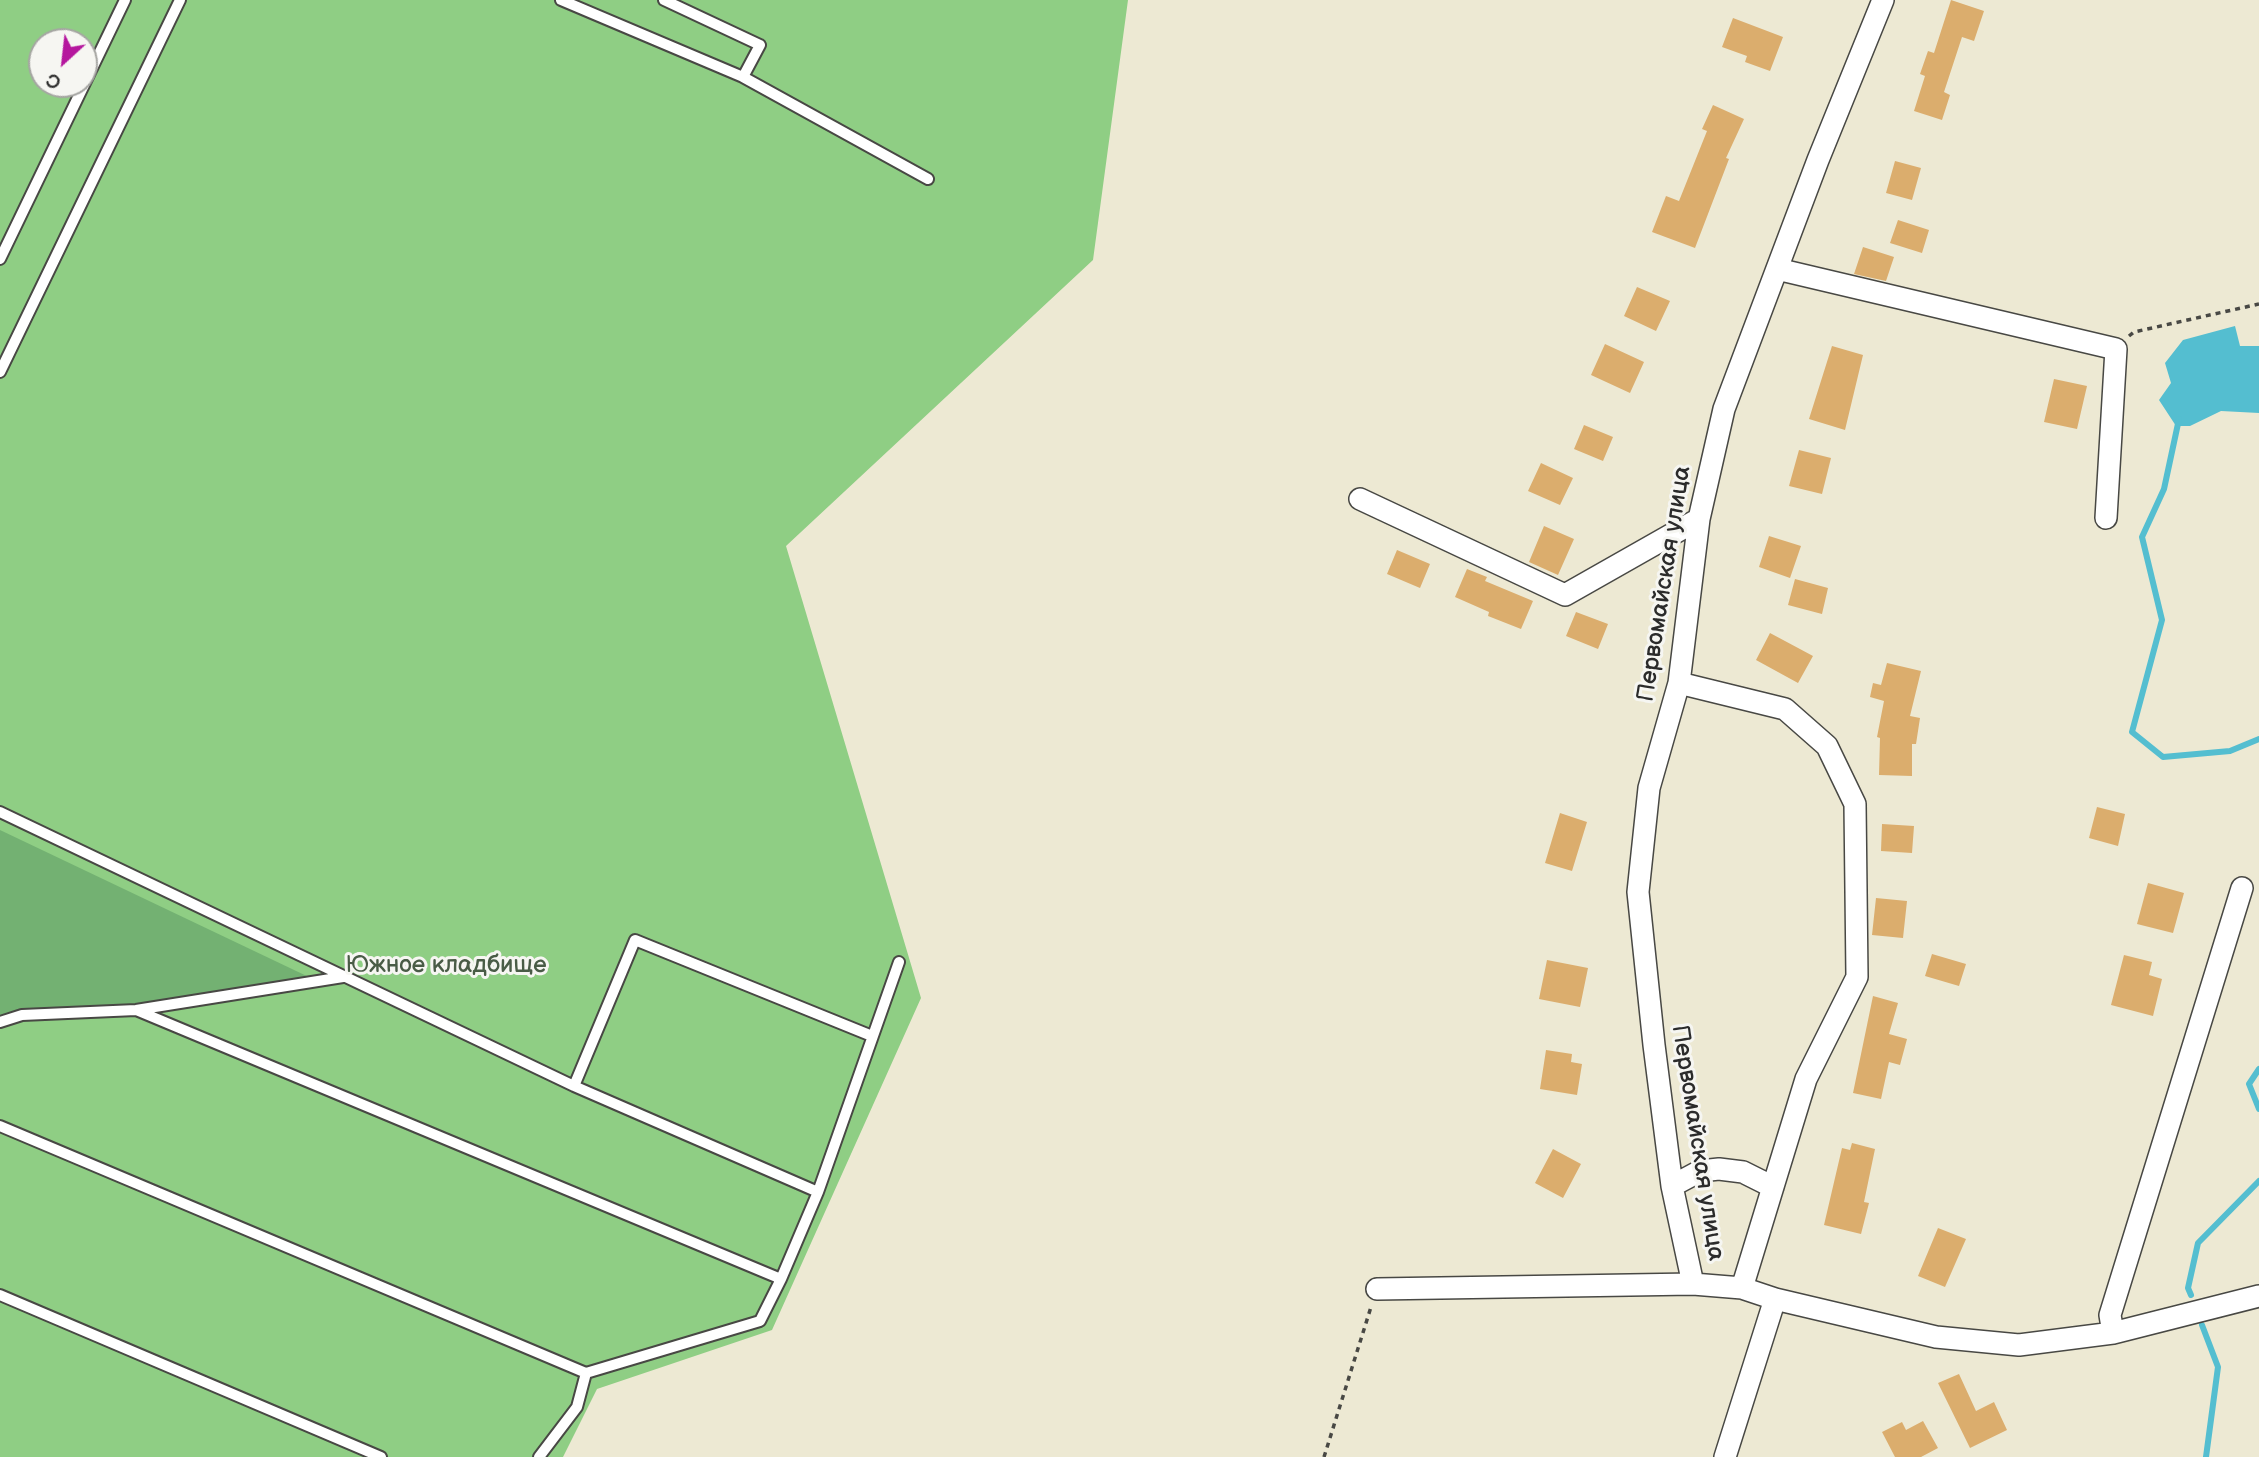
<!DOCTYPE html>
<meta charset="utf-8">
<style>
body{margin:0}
#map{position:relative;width:2259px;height:1457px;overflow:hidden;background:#ede9d3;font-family:"Balsamiq Sans",sans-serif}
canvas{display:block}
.north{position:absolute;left:28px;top:28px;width:70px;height:70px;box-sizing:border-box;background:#f6f6f2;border:2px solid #a5a5a2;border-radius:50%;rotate:207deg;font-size:19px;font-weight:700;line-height:28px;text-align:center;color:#2b2b2b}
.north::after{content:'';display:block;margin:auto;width:24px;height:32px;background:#b5179e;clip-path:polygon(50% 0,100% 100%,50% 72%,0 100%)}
</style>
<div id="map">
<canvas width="2259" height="1457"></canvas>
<div class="north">С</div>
</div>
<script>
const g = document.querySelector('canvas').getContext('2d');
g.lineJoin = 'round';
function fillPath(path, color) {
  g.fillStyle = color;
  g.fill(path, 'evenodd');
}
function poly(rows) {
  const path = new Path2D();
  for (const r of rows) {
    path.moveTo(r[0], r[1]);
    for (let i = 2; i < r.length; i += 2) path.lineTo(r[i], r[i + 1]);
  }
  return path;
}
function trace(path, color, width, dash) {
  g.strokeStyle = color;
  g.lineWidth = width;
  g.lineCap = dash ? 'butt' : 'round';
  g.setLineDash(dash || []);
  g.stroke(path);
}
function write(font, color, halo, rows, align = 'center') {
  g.font = font + ' "Balsamiq Sans",sans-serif';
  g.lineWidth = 6;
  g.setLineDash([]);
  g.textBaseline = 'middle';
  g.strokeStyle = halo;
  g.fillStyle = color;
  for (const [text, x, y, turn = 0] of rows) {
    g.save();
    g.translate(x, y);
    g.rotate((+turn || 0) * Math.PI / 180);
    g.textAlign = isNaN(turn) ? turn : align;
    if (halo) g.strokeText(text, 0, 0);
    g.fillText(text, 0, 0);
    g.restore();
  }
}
const green = poly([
 [0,0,1128,0,1093,260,786,546,921,998,772,1330,597,1389,563,1457,0,1457],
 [42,42,84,42,84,84,42,84]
]);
const forest = poly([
 [0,830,313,979,0,1022]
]);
const water = poly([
 [2235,326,2240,346,2259,346,2259,413,2221,411,2190,426,2176,426,2159,400,2171,383,2165,363,2183,340]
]);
const stream = poly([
 [2179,419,2164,489,2142,537,2162,620,2132,732,2163,757,2230,751,2259,739],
 [2259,1069,2249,1084,2259,1109],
 [2191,1295,2188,1288,2198,1243,2259,1181],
 [2202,1325,2218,1367,2206,1457]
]);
const building = poly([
 [1951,0,1984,11,1974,41,1962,37,1944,92,1950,95,1942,120,1914,111,1925,76,1920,74,1928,51,1934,53],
 [1733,18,1783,37,1770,71,1745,62,1747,56,1722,47],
 [1713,105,1744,119,1726,158,1729,159,1695,248,1652,232,1666,196,1679,201,1707,131,1702,129],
 [1895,161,1921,168,1912,200,1886,193],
 [1898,220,1929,230,1922,253,1890,243],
 [1863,247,1894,257,1886,281,1854,274],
 [1637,287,1670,301,1656,331,1624,316],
 [1605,344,1644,362,1630,393,1591,375],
 [1832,346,1863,355,1845,430,1809,419],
 [2054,379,2087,386,2077,429,2044,422],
 [1584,425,1613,437,1603,461,1574,449],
 [1799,450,1831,458,1822,494,1789,486],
 [1541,463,1573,478,1560,505,1528,491],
 [1544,526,1574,539,1558,575,1529,562],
 [1769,536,1801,546,1790,578,1759,567],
 [1397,550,1430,564,1420,588,1387,574],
 [1467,569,1487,577,1485,581,1533,601,1521,629,1488,616,1489,612,1455,597],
 [1795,579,1828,588,1822,614,1788,605],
 [1576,612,1608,624,1598,649,1566,636],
 [1770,633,1813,656,1798,683,1756,660],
 [1887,663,1921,671,1910,716,1920,718,1916,744,1912,744,1912,776,1879,775,1880,738,1877,737,1884,701,1870,697,1873,683,1881,685],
 [2097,807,2125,814,2118,846,2089,838],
 [1560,813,1587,822,1572,871,1545,863],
 [1882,824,1914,826,1912,853,1881,851],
 [2148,883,2184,893,2173,933,2137,924],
 [1876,898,1907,901,1903,938,1872,935],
 [1932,954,1966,964,1959,986,1925,976],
 [2124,955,2152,962,2149,975,2162,979,2153,1016,2111,1005],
 [1547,960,1588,968,1580,1007,1539,999],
 [1873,996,1898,1003,1889,1034,1907,1039,1900,1065,1889,1062,1881,1099,1853,1093],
 [1546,1050,1572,1054,1571,1062,1582,1064,1577,1095,1540,1089],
 [1852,1143,1875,1149,1864,1202,1869,1203,1861,1234,1824,1225,1842,1148,1850,1150],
 [1553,1149,1581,1164,1563,1198,1535,1183],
 [1938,1228,1966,1239,1945,1287,1918,1276],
 [1959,1374,1976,1411,1994,1402,2007,1430,1970,1448,1938,1383],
 [1923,1421,1938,1448,1921,1457,1895,1457,1882,1432,1902,1422,1906,1430]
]);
const path = poly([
 [2129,336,2134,332,2259,304],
 [1324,1457,1371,1307]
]);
const lane = poly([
 [561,0,743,77,760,45,664,0],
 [743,77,928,179],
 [0,259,125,0],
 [0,372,180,0],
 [0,812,574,1086,818,1192],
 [136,1010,781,1279],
 [0,1022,22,1015,136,1010,343,977],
 [574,1086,635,940,872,1036],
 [0,1126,586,1373],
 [0,1295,381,1457],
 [539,1457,577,1407,586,1373,760,1321,781,1279,818,1192,899,962]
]);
const street = poly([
 [1777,269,2116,349,2106,518],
 [1360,499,1565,595,1699,519],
 [1679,683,1785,709,1827,746,1855,804,1857,977,1806,1079,1742,1288],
 [1672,1186,1700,1171,1719,1169,1743,1172,1773,1187],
 [1693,1284,1672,1186,1654,1045,1638,892,1649,788,1679,683,1699,519,1724,409,1818,160,1883,0],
 [1377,1289,1693,1284,1742,1288,1775,1299,1936,1337,2019,1345,2113,1333,2259,1296],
 [2113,1333,2110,1315,2242,888],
 [1725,1457,1775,1299]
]);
const streetNames = [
 ["Первомайская улица",1665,584,-81],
 ["Первомайская улица",1697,1143,81]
];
const parkNames = [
 ["Южное кладбище",446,966]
];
fillPath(green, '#8fce84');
fillPath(forest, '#73b172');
fillPath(water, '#54bed0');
trace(stream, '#54bed0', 6);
fillPath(building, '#dbad6d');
trace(lane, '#484844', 14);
trace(street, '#484844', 24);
trace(path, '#484844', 3.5, [5, 5]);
trace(lane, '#fff', 10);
trace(street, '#fff', 21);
write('24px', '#2b2b2b', '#f6f6f2', streetNames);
write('24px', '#495c46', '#f6f6f2', parkNames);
</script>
